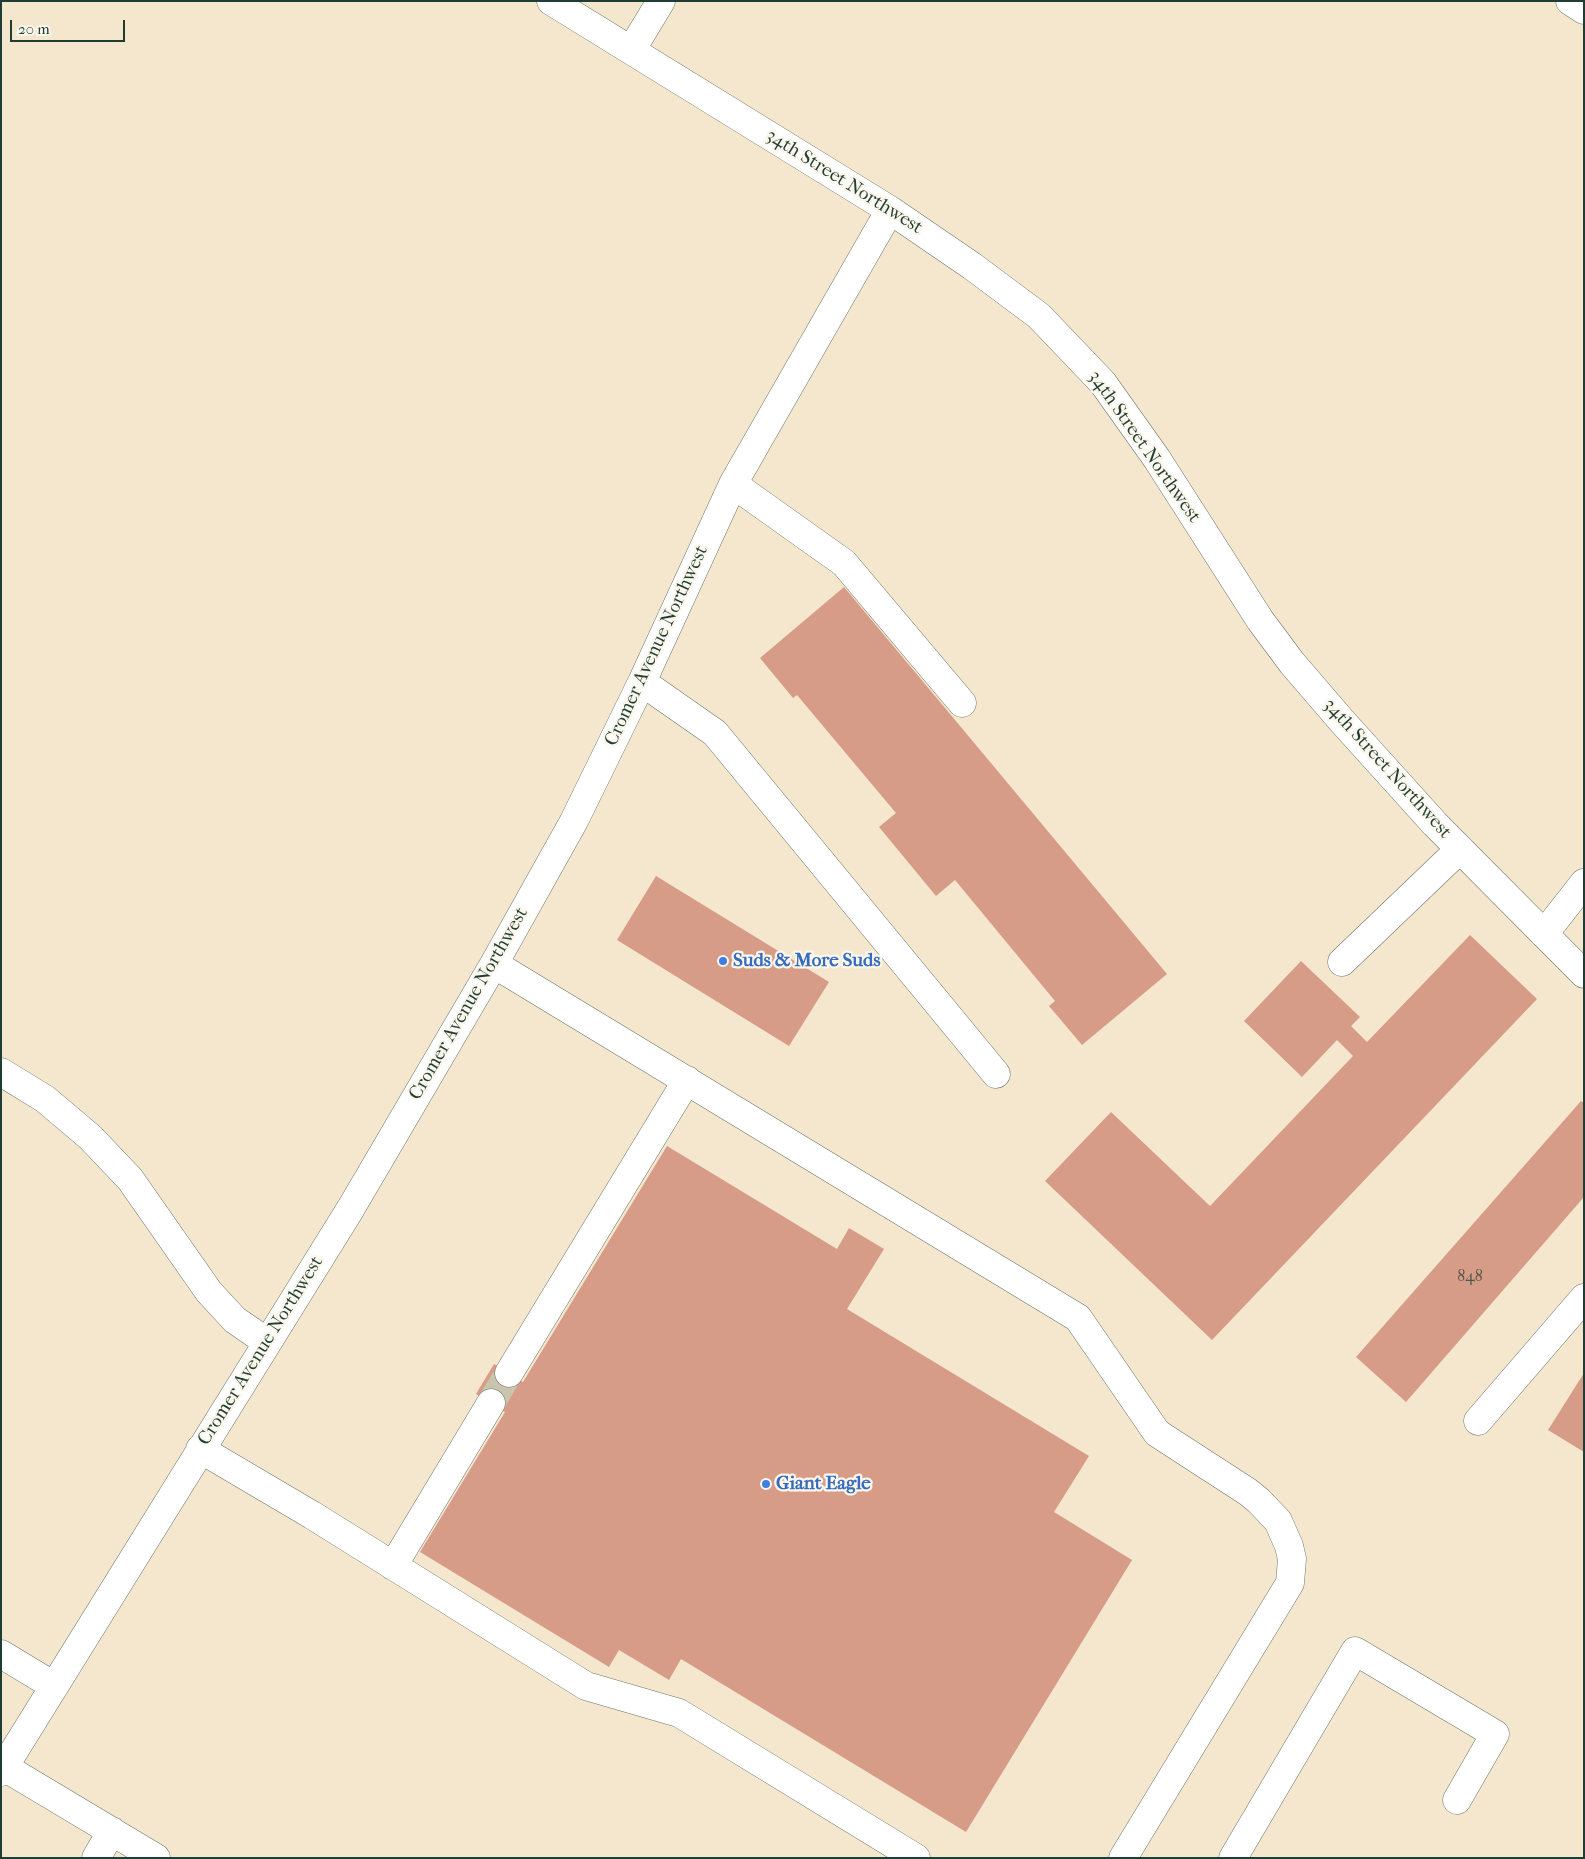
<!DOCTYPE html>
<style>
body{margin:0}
#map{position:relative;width:1585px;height:1859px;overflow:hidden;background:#f5e6ce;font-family:"IM FELL French Canon",serif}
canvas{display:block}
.frame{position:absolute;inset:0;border:2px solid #1f3d34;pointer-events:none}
.scale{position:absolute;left:10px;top:20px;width:115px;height:22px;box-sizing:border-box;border:2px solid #1f3d34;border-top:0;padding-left:6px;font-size:15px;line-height:18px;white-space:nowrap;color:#1f3d34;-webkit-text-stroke:4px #fbf7ec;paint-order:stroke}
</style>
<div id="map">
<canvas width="1585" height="1859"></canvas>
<div class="frame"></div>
<div class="scale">20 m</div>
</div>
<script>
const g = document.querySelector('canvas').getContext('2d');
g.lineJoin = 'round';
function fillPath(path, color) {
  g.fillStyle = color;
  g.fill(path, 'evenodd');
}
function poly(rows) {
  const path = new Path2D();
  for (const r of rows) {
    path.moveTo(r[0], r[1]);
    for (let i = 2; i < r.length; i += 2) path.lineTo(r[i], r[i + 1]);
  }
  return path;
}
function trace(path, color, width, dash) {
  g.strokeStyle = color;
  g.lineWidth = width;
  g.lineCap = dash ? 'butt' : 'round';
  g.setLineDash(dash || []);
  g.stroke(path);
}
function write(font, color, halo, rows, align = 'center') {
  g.font = font + ' "IM FELL French Canon",serif';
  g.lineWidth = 4.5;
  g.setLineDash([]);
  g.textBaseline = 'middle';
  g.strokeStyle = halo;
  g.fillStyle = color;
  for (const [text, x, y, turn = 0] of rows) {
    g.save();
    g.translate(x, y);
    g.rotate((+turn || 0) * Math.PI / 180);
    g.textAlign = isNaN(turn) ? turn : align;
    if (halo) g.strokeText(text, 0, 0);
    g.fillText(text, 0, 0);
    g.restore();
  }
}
const building = poly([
 [844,587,1167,974,1082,1045,1049,1006,1055,1001,955,880,936,896,879,827,896,813,797,695,793,698,760,658],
 [656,876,829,982,789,1046,617,940],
 [1470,935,1537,999,1212,1340,1045,1181,1111,1112,1210,1206,1353,1056,1337,1040,1302,1077,1244,1021,1301,961,1360,1017,1351,1026,1367,1042],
 [1581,1101,1584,1103,1584,1197,1406,1402,1356,1357],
 [667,1146,837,1249,849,1228,884,1249,847,1309,1089,1456,1054,1512,1132,1560,966,1832,681,1659,669,1680,619,1650,609,1667,420,1552,505,1412,476,1394,494,1364,523,1382],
 [1584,1373,1584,1452,1548,1430]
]);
const minorTunnel = poly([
 [491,1403,509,1373]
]);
const minor = poly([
 [551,1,890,210,972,266,1039,316,1103,383,1157,459,1260,620,1292,663,1341,720,1435,824,1584,974],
 [1570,1,1584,10],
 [632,49,661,1],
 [733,484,844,563,962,703],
 [642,682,715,733,996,1074],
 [1544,934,1584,883],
 [1342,962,1460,849],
 [494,964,1078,1318,1157,1433,1248,1492,1259,1501,1278,1521,1289,1546,1292,1559,1290,1583,1123,1858],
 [1,1072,45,1099,90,1137,130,1179,209,1292,235,1320,267,1342],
 [509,1373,687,1080],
 [1478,1421,1584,1298],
 [200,1449,312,1515,586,1686,679,1713,916,1858],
 [393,1566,491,1403],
 [1,1654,54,1686],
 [4,1767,156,1858],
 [1,1772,351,1208,494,964,574,821,642,682,733,484,890,210],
 [96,1858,112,1831],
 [1233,1858,1355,1651,1495,1734,1457,1800]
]);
const markers = [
 [723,961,5,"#3f7fe0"],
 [766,1484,5,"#3f7fe0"]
];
const numberNames = [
 ["848",1470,1277]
];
const streetNames = [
 ["34th Street Northwest",844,182,32],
 ["34th Street Northwest",1144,447,55],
 ["Cromer Avenue Northwest",657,646,-65],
 ["34th Street Northwest",1387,769,48],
 ["Cromer Avenue Northwest",469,1004,-60],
 ["Cromer Avenue Northwest",261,1351,-58]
];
const shopNames = [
 ["Suds & More Suds",733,961],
 ["Giant Eagle",776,1484]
];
fillPath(building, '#d79c87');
trace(minorTunnel, '#cac4af', 28, [28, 14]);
trace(minor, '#6a786a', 29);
trace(minor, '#fff', 28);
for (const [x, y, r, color] of markers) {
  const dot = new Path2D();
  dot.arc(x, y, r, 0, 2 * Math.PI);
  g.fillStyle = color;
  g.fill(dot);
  trace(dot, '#fbf7ec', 2);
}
write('16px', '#4d5549', null, numberNames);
write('19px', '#1f3d34', '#fbf7ec', streetNames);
write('bold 19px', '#366cbe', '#fbf7ec', shopNames, 'left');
</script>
